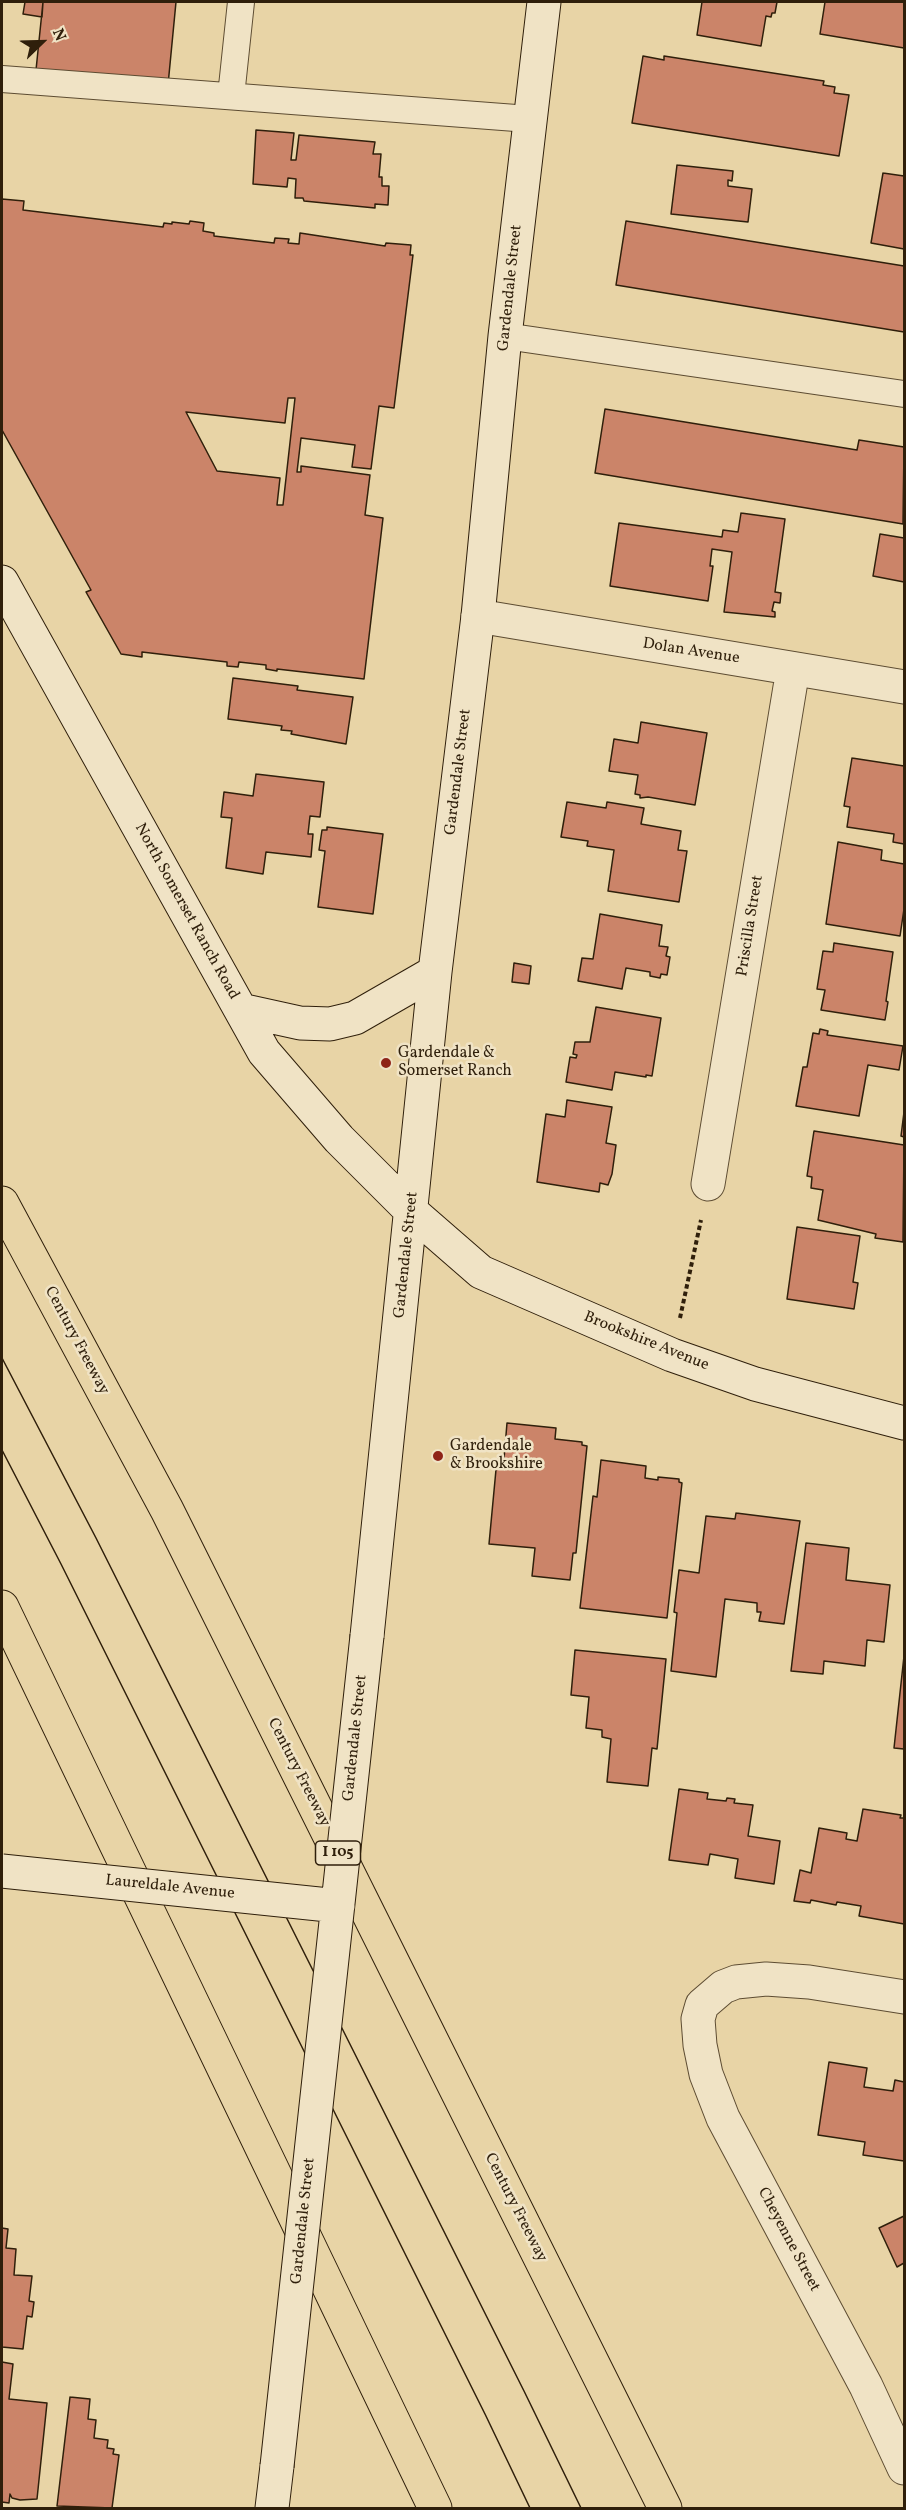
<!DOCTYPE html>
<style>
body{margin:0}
#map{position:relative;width:906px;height:2510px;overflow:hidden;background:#e8d4a6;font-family:Vollkorn,serif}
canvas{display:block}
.frame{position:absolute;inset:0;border:3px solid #2f1f0b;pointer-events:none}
.north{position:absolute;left:12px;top:12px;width:60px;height:60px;-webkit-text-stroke:4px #f0e3c5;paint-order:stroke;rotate:67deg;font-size:16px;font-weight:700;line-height:24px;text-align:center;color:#2f1f0b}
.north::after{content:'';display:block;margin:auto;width:21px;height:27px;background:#2f1f0b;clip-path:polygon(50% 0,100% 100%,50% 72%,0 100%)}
</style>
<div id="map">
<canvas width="906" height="2510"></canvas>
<div class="frame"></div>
<div class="north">N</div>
</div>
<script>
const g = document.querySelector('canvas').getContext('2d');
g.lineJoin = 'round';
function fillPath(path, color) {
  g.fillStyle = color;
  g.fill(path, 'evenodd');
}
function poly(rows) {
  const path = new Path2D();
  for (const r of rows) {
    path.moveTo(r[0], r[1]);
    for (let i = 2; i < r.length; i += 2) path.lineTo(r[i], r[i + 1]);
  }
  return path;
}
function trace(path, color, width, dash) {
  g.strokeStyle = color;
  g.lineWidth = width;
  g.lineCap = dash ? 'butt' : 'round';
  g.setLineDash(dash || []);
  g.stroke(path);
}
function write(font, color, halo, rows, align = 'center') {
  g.font = font + ' Vollkorn,serif';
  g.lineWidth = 5;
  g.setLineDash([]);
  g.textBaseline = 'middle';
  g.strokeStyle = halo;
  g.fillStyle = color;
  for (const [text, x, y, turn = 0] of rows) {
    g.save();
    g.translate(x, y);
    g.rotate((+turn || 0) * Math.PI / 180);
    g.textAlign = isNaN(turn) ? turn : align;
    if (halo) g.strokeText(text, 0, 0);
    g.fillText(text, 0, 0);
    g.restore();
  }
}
const building = poly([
 [25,2,43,2,42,17,23,14,25,2],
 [43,2,176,2,168,85,36,70,43,2],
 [702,2,777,2,775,13,772,13,771,17,766,16,761,46,697,35,702,2],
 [825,2,904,2,904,48,820,34,825,2],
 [643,56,664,60,664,56,824,81,823,85,835,87,834,93,849,95,839,156,632,123,643,56],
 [256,130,294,133,291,160,296,160,299,135,375,142,373,154,381,154,379,177,382,177,382,186,389,186,388,205,375,204,375,208,304,201,303,198,295,198,296,179,288,178,287,187,253,184,256,130],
 [677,165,733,171,732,181,728,180,728,186,752,189,748,222,671,214,677,165],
 [883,173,904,176,904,249,871,243,883,173],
 [2,199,24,201,23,210,163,227,164,223,172,224,172,222,189,224,190,221,204,223,203,231,214,233,214,236,274,243,275,238,289,239,288,243,299,244,300,233,385,246,386,243,411,245,410,255,413,255,394,408,379,406,371,469,352,467,355,445,301,438,297,472,301,472,301,466,370,475,365,515,383,518,364,679,277,669,277,671,266,669,266,665,239,662,238,667,227,666,227,662,142,652,142,657,121,654,86,592,91,590,2,430,2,199],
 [288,398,295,398,283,505,277,505,280,478,217,471,186,412,285,423,288,398],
 [626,221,904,266,904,332,616,285,626,221],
 [605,409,857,450,859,440,904,447,903,524,595,473,605,409],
 [741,513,785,519,775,592,781,593,780,603,774,602,772,611,775,612,775,617,724,612,732,552,712,549,710,566,713,566,708,601,610,586,619,523,722,537,723,530,738,532,741,513],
 [880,534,904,538,904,582,873,576,880,534],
 [233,678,298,686,297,690,353,697,346,744,291,734,292,731,281,730,282,726,228,719,233,678],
 [641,722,707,733,695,805,648,797,640,798,640,795,635,794,638,775,609,771,614,739,638,743,641,722],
 [852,758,904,766,904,844,893,842,894,834,847,827,850,807,844,806,852,758],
 [256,774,324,782,320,817,310,816,308,834,313,834,311,857,266,852,263,874,226,868,232,818,221,817,224,792,253,796,256,774],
 [567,802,606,808,607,802,644,808,641,824,681,831,678,850,687,851,679,902,608,891,614,850,587,846,588,841,561,837,567,802],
 [327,827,383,834,373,914,318,907,325,851,319,850,322,830,327,830,327,827],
 [838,842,882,850,881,860,904,864,904,909,900,936,826,924,838,842],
 [600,914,662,925,659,946,668,947,666,956,670,957,667,975,661,974,660,978,650,976,650,972,626,968,622,989,578,981,582,958,593,959,600,914],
 [834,943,893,952,886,1001,888,1002,885,1020,821,1010,825,990,817,989,823,951,833,952,834,943],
 [514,963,531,966,529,984,512,982,514,963],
 [596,1007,661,1018,652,1076,646,1075,646,1077,615,1072,612,1090,566,1082,570,1057,576,1058,577,1055,573,1054,575,1042,590,1042,596,1007],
 [820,1029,828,1031,827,1035,903,1046,899,1070,868,1065,859,1116,796,1106,803,1067,807,1067,813,1033,819,1034,820,1029],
 [567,1100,612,1107,606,1143,616,1145,612,1174,608,1185,600,1183,599,1192,537,1182,546,1114,565,1117,567,1100],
 [904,1112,904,1137,901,1136,904,1112],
 [814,1131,904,1145,903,1242,875,1238,876,1234,818,1220,823,1190,811,1188,812,1177,807,1176,814,1131],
 [797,1227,860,1236,853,1282,858,1283,854,1309,787,1299,797,1227],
 [507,1423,556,1428,555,1439,582,1442,582,1445,587,1446,576,1553,573,1553,570,1580,532,1576,535,1548,489,1544,497,1459,504,1459,507,1423],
 [601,1460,646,1466,645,1478,658,1480,658,1477,679,1479,679,1482,682,1483,667,1618,580,1608,593,1496,597,1497,601,1460],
 [736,1513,800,1521,784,1624,759,1621,761,1612,757,1612,757,1603,725,1599,716,1677,671,1671,677,1613,674,1612,679,1570,699,1573,706,1516,735,1519,736,1513],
 [806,1543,849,1548,846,1580,890,1585,884,1642,867,1640,865,1666,824,1661,823,1674,791,1671,806,1543],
 [575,1650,666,1659,657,1749,652,1748,648,1786,607,1782,611,1739,602,1737,602,1730,586,1728,589,1697,571,1695,575,1650],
 [904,1656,904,1749,894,1748,904,1656],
 [679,1789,708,1793,707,1799,726,1801,727,1798,735,1799,734,1803,753,1805,748,1836,780,1841,774,1884,735,1878,738,1859,710,1854,708,1865,669,1860,679,1789],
 [863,1809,901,1815,900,1818,904,1818,904,1924,859,1916,861,1906,837,1902,836,1905,811,1900,810,1903,794,1901,800,1870,811,1873,819,1828,847,1833,846,1839,857,1841,863,1809],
 [829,2062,867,2068,864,2087,893,2091,895,2080,904,2082,904,2161,863,2155,865,2142,818,2135,829,2062],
 [904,2216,904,2263,897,2267,879,2228,904,2216],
 [2,2228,8,2229,6,2248,16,2249,14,2275,32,2276,29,2301,34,2302,32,2317,27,2316,23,2349,2,2347,2,2228],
 [2,2362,13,2364,9,2399,47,2403,37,2499,20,2500,12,2498,10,2494,9,2503,2,2502,2,2362],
 [70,2397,90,2399,88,2419,96,2420,94,2438,108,2440,107,2448,114,2449,113,2454,119,2455,112,2508,57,2506,70,2397]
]);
const path = poly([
 [680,1318,701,1220]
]);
const lane = poly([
 [2,79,529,119],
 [231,96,241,2],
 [505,336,904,394]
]);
const street = poly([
 [478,616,904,687],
 [708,1184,793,669],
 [904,1997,809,1982,766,1979,736,1982,723,1987,702,2005,698,2019,700,2045,706,2074,723,2118,866,2386,904,2468]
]);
const secondary = poly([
 [2,582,264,1052,339,1139,412,1212,481,1272,672,1355,755,1384,904,1423],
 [241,1010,300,1023,330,1024,355,1018,435,972],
 [367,1636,435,972,478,616,505,336,544,2],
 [272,2508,277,2466]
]);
const highway = poly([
 [2,1203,167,1510,665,2508],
 [2,1607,435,2508]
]);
const tram = poly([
 [2,1358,96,1538,524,2391,581,2508],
 [2,1450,61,1564,485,2414,530,2508]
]);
const secondaryBridge = poly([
 [2,1871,338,1906],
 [277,2466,367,1636]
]);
const markers = [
 [386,1063,6,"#8f2418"],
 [438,1456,6,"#8f2418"]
];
const shields = [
 [338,1853,45]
];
const shieldNames = [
 ["I 105",338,1853]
];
const streetNames = [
 ["Gardendale Street",511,288,-84],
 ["Dolan Avenue",691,652,9],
 ["Gardendale Street",459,772,-83],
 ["North Somerset Ranch Road",186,912,61],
 ["Priscilla Street",751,926,-81],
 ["Gardendale Street",407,1255,-84],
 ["Century Freeway",76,1341,62],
 ["Brookshire Avenue",646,1342,22],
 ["Gardendale Street",356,1738,-84],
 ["Century Freeway",298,1773,63],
 ["Laureldale Avenue",170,1888,6],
 ["Century Freeway",515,2208,63],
 ["Gardendale Street",304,2221,-84],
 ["Cheyenne Street",788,2240,62]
];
const poiNames = [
 ["Gardendale &",398,1054],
 ["Somerset Ranch",398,1072],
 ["Gardendale",450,1447],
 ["& Brookshire",450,1465]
];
fillPath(building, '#cb8469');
trace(building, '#2f1f0b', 1.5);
trace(lane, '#5d4c32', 28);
trace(street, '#5d4c32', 35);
trace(secondary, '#2f1f0b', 35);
trace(highway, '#2f1f0b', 35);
trace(path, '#2f1f0b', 4, [4.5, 3]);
trace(lane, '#f0e3c5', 26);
trace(street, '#f0e3c5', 33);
trace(secondary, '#f0e3c5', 33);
trace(highway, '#e8d4a6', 33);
trace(tram, '#2f1f0b', 1.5);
trace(secondaryBridge, '#2f1f0b', 35, []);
trace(secondaryBridge, '#f0e3c5', 33);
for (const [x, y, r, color] of markers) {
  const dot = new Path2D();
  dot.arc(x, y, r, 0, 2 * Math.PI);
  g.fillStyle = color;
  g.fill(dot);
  trace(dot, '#f0e3c5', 2);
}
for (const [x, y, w] of shields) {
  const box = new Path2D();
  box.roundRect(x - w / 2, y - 12, w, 24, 4.5);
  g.fillStyle = '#f0e3c5';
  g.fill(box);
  trace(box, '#2f1f0b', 1.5);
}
write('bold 15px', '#2f1f0b', null, shieldNames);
write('16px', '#2f1f0b', '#f0e3c5', streetNames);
write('16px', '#2f1f0b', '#f0e3c5', poiNames, 'left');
</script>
